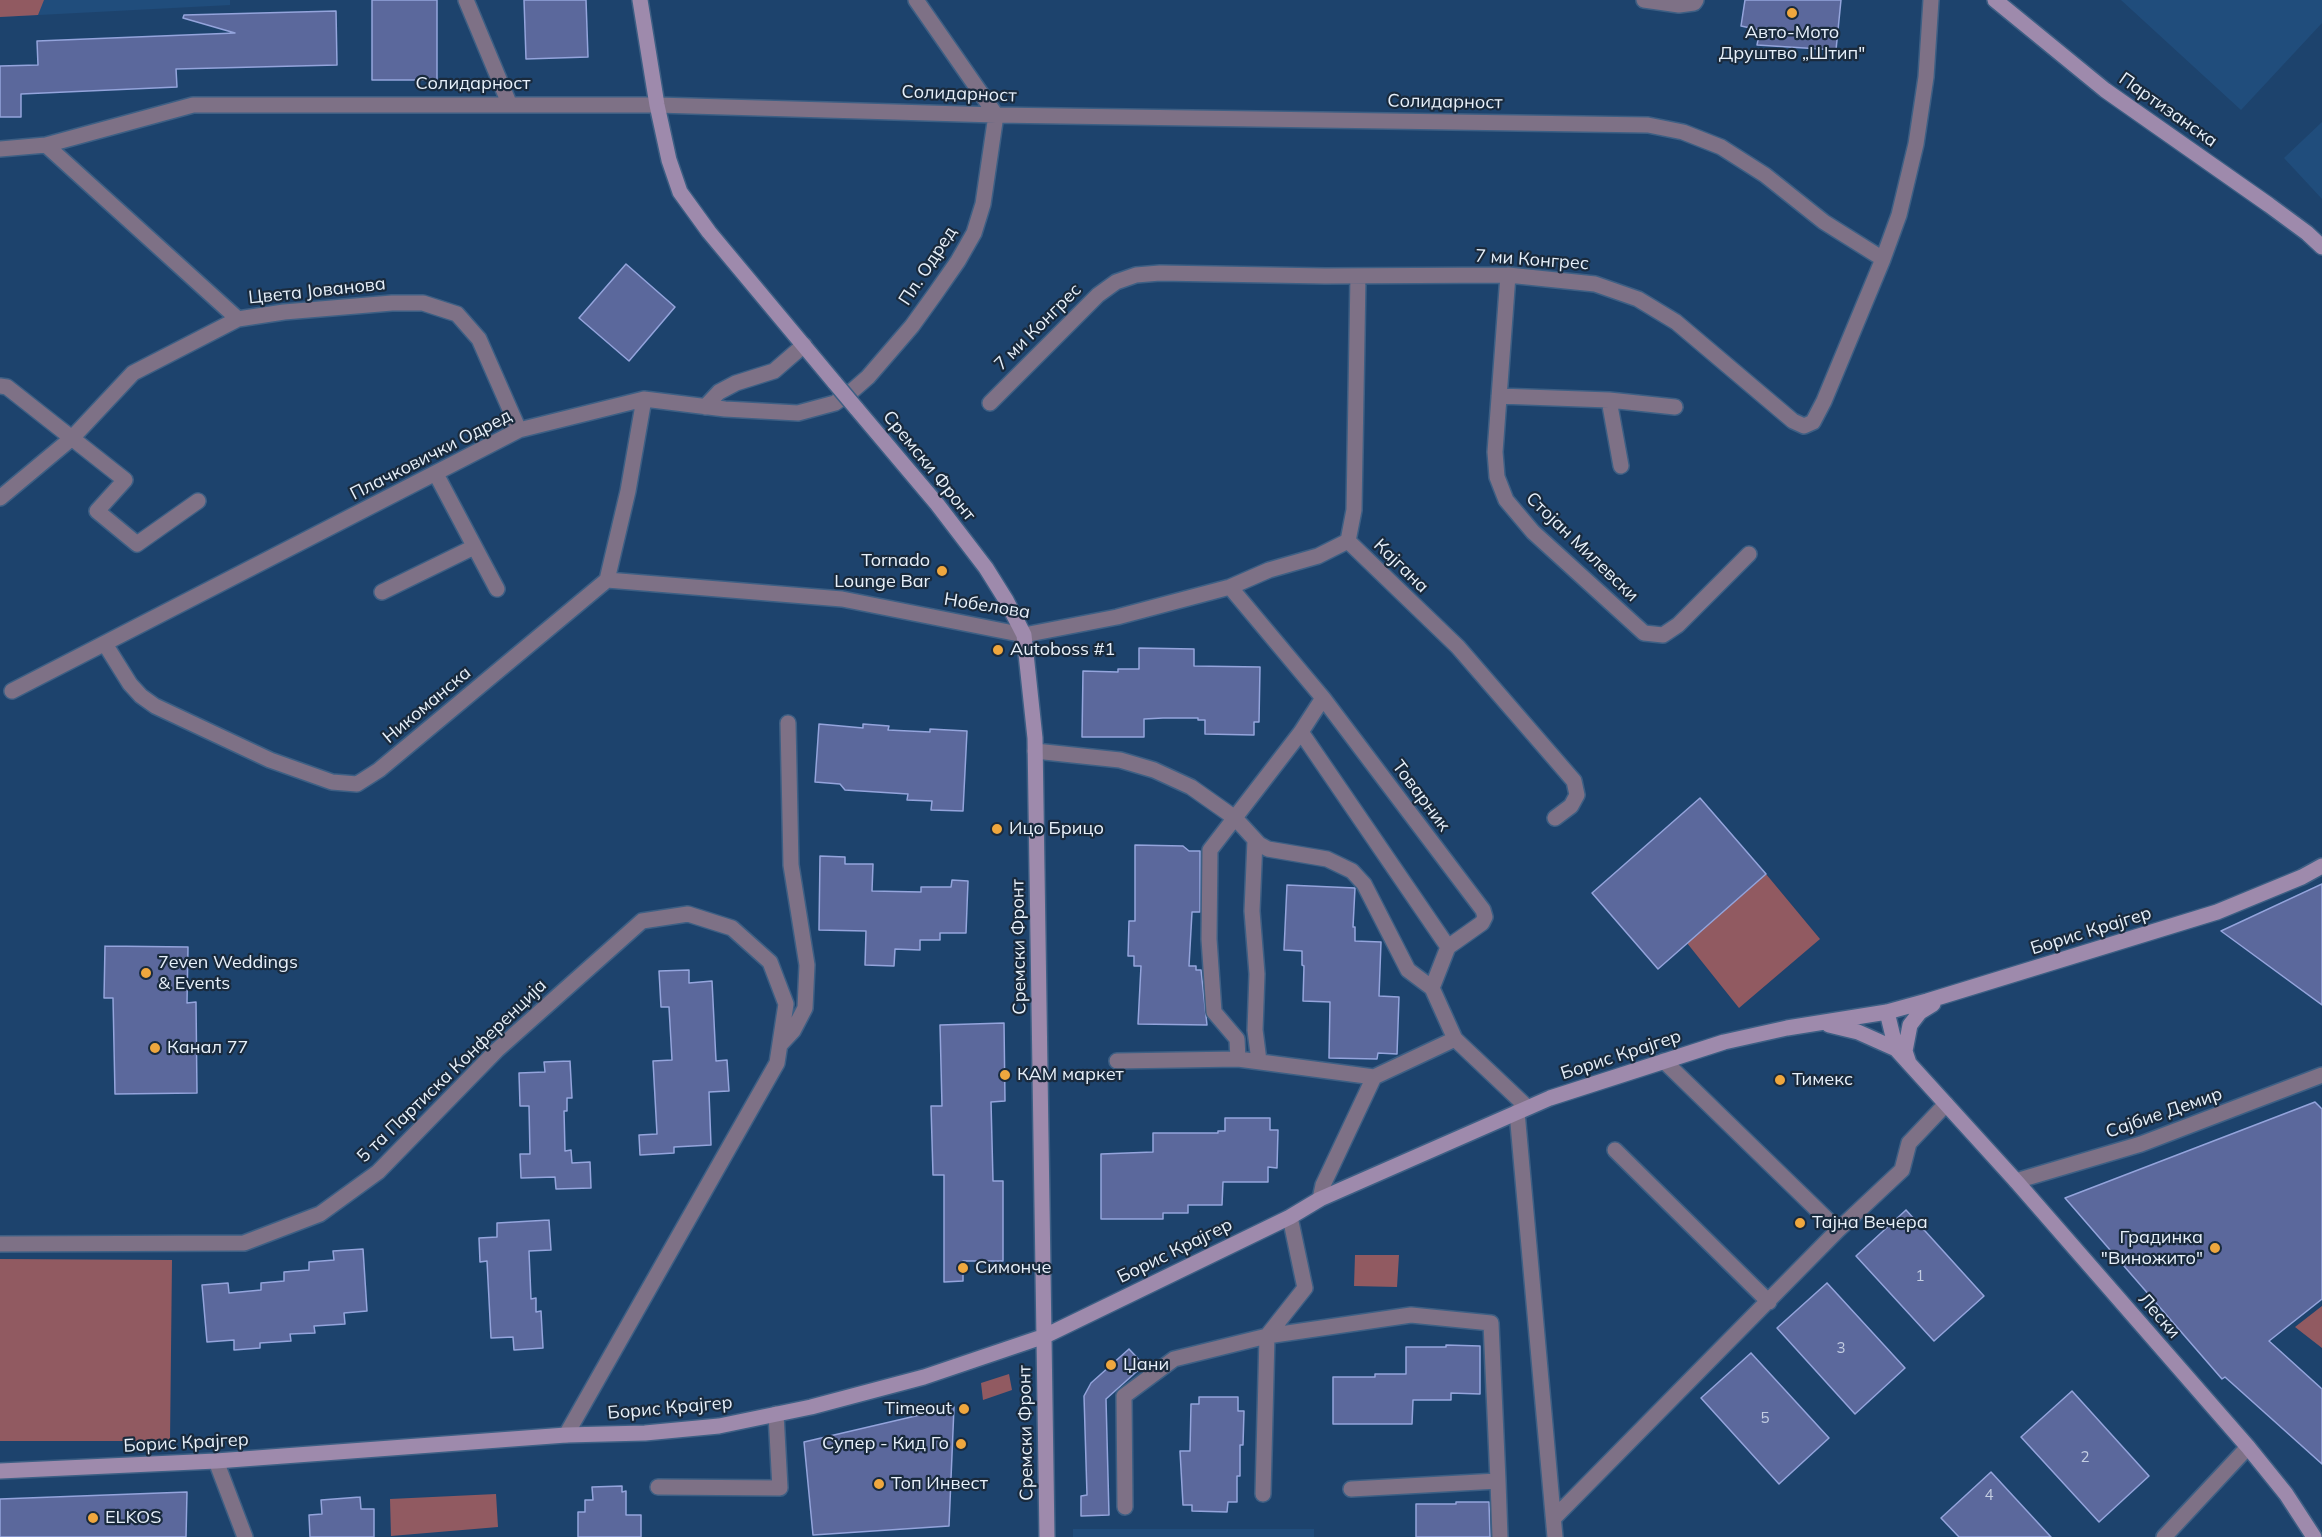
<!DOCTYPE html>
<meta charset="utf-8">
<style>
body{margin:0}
canvas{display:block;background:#1d436d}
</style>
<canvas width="2322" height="1537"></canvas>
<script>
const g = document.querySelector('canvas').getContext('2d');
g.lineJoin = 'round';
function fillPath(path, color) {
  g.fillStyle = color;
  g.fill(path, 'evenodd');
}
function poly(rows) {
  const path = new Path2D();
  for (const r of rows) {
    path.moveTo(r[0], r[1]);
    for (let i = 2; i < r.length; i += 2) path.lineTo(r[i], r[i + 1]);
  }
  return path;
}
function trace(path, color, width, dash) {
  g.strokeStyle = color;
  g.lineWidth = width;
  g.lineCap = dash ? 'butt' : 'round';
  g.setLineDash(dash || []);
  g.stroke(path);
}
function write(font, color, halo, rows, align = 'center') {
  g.font = font + ' Mulish,sans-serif';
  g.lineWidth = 4.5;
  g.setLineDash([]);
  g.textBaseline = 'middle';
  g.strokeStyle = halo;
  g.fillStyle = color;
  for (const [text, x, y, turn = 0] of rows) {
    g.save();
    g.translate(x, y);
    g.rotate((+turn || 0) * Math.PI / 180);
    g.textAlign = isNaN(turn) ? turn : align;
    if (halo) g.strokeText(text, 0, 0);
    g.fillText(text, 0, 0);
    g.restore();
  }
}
const built = poly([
 [0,0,230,0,230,5,0,17],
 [2121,0,2322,0,2322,23,2241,110],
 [2322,122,2322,199,2284,158],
 [1073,1529,1314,1529,1314,1537,1073,1537]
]);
const green = poly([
 [0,0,44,0,38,15,0,17],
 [1766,874,1820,939,1739,1008,1687,943],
 [1355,1255,1399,1255,1397,1287,1354,1286],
 [0,1259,172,1260,170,1441,0,1441],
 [2322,1306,2322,1348,2295,1327],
 [1009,1374,1012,1390,983,1400,981,1383],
 [496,1494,498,1527,391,1536,390,1499]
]);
const building = poly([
 [372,0,437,0,437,80,372,80,372,0],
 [524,0,586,0,588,57,526,59,524,0],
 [1745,0,1841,0,1836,50,1757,45,1760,30,1741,26,1745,0],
 [336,11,337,65,176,69,177,87,21,94,21,117,0,117,0,66,38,65,37,41,235,33,183,18,184,15,336,11],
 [626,264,675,307,629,361,579,318,626,264],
 [1139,648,1194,649,1194,666,1260,667,1259,722,1254,722,1254,735,1205,734,1205,720,1198,720,1198,718,1163,718,1144,719,1144,737,1082,737,1083,671,1118,672,1118,669,1139,669,1139,648],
 [819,724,863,728,863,724,889,726,888,730,930,732,930,729,967,731,963,811,931,810,932,801,907,800,908,794,845,790,840,784,815,782,819,724],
 [1700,798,1766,874,1658,969,1592,893,1700,798],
 [1135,845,1183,846,1189,851,1200,851,1200,912,1192,912,1189,966,1196,966,1196,970,1201,970,1207,1025,1138,1024,1141,966,1134,966,1134,956,1128,956,1129,921,1135,921,1135,845],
 [820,856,845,857,845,864,873,864,872,891,921,892,921,887,951,887,952,880,968,881,966,933,940,933,940,940,920,940,920,950,895,949,894,966,865,965,866,931,819,930,820,856],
 [2322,884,2322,1005,2221,931,2322,884],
 [1287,885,1355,888,1353,927,1355,927,1355,941,1381,942,1379,996,1399,997,1397,1054,1378,1053,1377,1059,1329,1058,1330,1002,1303,1001,1304,966,1302,965,1302,951,1284,950,1287,885],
 [105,946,188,947,187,1003,196,1002,197,1093,115,1094,113,998,104,998,105,946],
 [689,970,689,983,712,981,716,1061,727,1060,729,1091,709,1092,711,1145,674,1147,674,1153,640,1155,639,1135,657,1134,653,1061,672,1060,669,1007,661,1007,659,971,689,970],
 [1004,1023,1005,1101,991,1102,993,1181,1003,1181,1003,1261,963,1261,963,1281,944,1282,944,1175,933,1175,931,1106,942,1106,940,1025,1004,1023],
 [570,1061,572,1098,567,1098,567,1111,564,1111,565,1151,571,1150,572,1163,590,1162,591,1188,556,1189,555,1177,521,1178,520,1154,530,1154,529,1106,520,1106,519,1073,545,1072,544,1062,570,1061],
 [2315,1102,2322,1109,2322,1299,2269,1341,2322,1389,2322,1464,2225,1377,2222,1379,2065,1198,2315,1102],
 [1225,1118,1270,1118,1270,1130,1278,1130,1277,1168,1268,1167,1268,1182,1223,1182,1222,1205,1188,1205,1188,1213,1163,1213,1163,1219,1101,1219,1101,1154,1153,1152,1153,1133,1218,1133,1218,1131,1225,1131,1225,1118],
 [1906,1210,1984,1296,1934,1341,1856,1256,1906,1210],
 [549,1220,551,1250,529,1251,531,1299,536,1298,536,1312,541,1311,543,1348,514,1350,513,1337,491,1338,487,1261,480,1262,479,1238,497,1237,497,1223,549,1220],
 [363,1249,367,1311,344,1313,345,1324,314,1326,315,1333,290,1334,291,1341,260,1343,260,1348,234,1350,234,1340,207,1342,202,1285,228,1283,229,1293,261,1290,261,1283,284,1281,284,1272,309,1270,309,1262,334,1260,333,1251,363,1249],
 [1827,1283,1905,1368,1855,1414,1777,1328,1827,1283],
 [1446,1345,1480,1346,1480,1394,1451,1393,1451,1400,1413,1400,1412,1424,1333,1424,1333,1377,1375,1377,1375,1374,1406,1374,1406,1347,1446,1347,1446,1345],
 [1129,1349,1144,1365,1106,1399,1109,1515,1081,1516,1081,1496,1087,1495,1084,1396,1091,1383,1129,1349],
 [1751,1353,1829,1438,1779,1484,1701,1398,1751,1353],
 [2072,1391,2149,1476,2099,1522,2021,1437,2072,1391],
 [1199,1397,1238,1397,1238,1411,1244,1411,1243,1445,1240,1445,1240,1476,1237,1476,1237,1502,1228,1502,1227,1512,1192,1511,1192,1505,1183,1505,1180,1451,1190,1451,1191,1404,1199,1404,1199,1397],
 [954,1407,949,1526,813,1535,804,1442,954,1407],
 [1991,1472,2051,1537,1959,1537,1941,1518,1991,1472],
 [622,1486,622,1492,626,1491,626,1515,641,1515,641,1537,578,1537,578,1512,585,1512,585,1500,593,1500,592,1487,622,1486],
 [187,1492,186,1537,0,1537,0,1499,187,1492],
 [360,1497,361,1509,374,1509,374,1537,310,1537,309,1515,322,1514,321,1500,360,1497],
 [1456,1502,1489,1502,1490,1537,1416,1537,1416,1504,1456,1504,1456,1502]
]);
const street = poly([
 [466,0,509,103],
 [1644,0,1679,5,1694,3,1696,0],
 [46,145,238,319],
 [0,149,46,145,193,105,657,105,996,115,1648,125,1683,132,1721,147,1765,175,1824,222,1883,259],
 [1508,275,1495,452,1497,477,1506,500,1533,532,1644,633,1663,635,1678,625,1749,554],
 [1358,276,1354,510,1348,541,1458,647,1574,781,1577,795,1571,806,1555,818],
 [0,386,7,387,125,480,97,511,137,544,198,501],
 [1499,396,1609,400,1675,407],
 [1609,400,1621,466],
 [990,403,1098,295,1116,282,1136,275,1160,273,1325,276,1508,275,1595,284,1638,299,1676,322,1793,421,1804,426,1813,422,1824,401,1883,259,1899,215,1916,144,1926,77,1931,0],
 [705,407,719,392,736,383,774,371,804,345],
 [436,474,497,589],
 [0,498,72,438,133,373,238,319,284,312,392,303,423,303,457,314,479,339,519,430],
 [607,580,842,599,1024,635,1117,617,1230,587,1269,570,1318,556,1348,541],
 [1230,587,1323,698,1483,910,1485,917,1482,923,1448,947,1432,988,1455,1039],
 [382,592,474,547],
 [105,644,130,684,141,696,155,706,270,760,332,782,357,784,379,770,607,580,628,491,644,399],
 [12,691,519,430,644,399,725,409,798,413,835,403,852,391,868,377,912,326,935,294,958,261,974,233,983,204,996,115,916,0],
 [1301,732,1448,947],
 [1035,751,1120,760,1154,770,1191,787,1235,818,1259,844,1268,849,1327,859,1352,871,1364,884,1408,970,1432,988],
 [1255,840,1252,911,1257,974,1255,1030,1259,1061],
 [780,1045,793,1031,805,1008,807,965,791,865,788,723],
 [1238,1059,1237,1039,1214,1012,1209,939,1210,850,1301,732,1323,698],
 [1117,1061,1238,1059,1374,1077],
 [1664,1061,1838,1230],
 [1517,1112,1555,1537],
 [1615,1150,1769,1302],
 [2016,1181,2141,1144,2322,1075],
 [1320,1199,1323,1185,1374,1077,1455,1039,1527,1107],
 [0,1244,244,1243,320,1214,378,1172,497,1050,642,921,688,914,732,928,770,962,786,1004,777,1063,566,1435],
 [216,1461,245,1537],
 [1498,1481,1500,1537],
 [658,1487,780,1488,776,1414],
 [1263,1494,1267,1336,1305,1288,1290,1217],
 [1125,1507,1124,1396,1174,1359,1267,1336,1411,1315,1491,1323,1498,1481,1351,1489],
 [1554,1518,1838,1230,1902,1170,1909,1143,1946,1104],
 [2164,1537,2248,1447]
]);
const secondary = poly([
 [640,0,657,105,669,160,680,192,709,232,835,383],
 [1995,0,2105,90,2269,205,2307,233,2322,247],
 [856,408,937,504,986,568,1006,600,1024,635,1035,738,1047,1537],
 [1887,1012,1896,1049,2016,1181,2248,1447,2286,1494,2314,1537],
 [1829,1025,1858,1032,1896,1049],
 [1909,1063,1905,1051,1910,1025,1920,1012,1933,1004],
 [0,1471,216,1461,566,1435,645,1433,719,1426,811,1407,924,1377,1045,1336,1290,1217,1320,1199,1550,1098,1724,1042,1787,1028,1887,1012,1927,1001,2217,912,2302,877,2322,866]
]);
const secondaryBridge = poly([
 [835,383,856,408]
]);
const markers = [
 [1792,13,6,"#efa73e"],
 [942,571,6,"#efa73e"],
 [998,650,6,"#efa73e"],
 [997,829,6,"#efa73e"],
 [146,973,6,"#efa73e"],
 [155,1048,6,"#efa73e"],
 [1005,1075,6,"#efa73e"],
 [1780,1080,6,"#efa73e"],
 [1800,1223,6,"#efa73e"],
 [2215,1248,6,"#efa73e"],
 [963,1268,6,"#efa73e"],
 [1111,1365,6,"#efa73e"],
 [964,1409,6,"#efa73e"],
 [961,1444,6,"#efa73e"],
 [879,1484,6,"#efa73e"],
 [93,1518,6,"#efa73e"]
];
const numberNames = [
 ["1",1920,1276],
 ["3",1841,1348],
 ["5",1765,1418],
 ["2",2085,1457],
 ["4",1989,1495]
];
const poiNames = [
 ["Авто-Мото",1792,33,"center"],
 ["Друштво „Штип\"",1792,54,"center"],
 ["Tornado",930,561,"right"],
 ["Lounge Bar",930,582,"right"],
 ["Autoboss #1",1010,650],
 ["Ицо Брицо",1009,829],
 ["7even Weddings",158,963],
 ["& Events",158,984],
 ["Канал 77",167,1048],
 ["КАМ маркет",1017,1075],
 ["Тимекс",1792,1080],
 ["Тајна Вечера",1812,1223],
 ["Градинка",2203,1238,"right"],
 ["\"Виножито\"",2203,1259,"right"],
 ["Симонче",975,1268],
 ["Џани",1123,1365],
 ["Timeout",952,1409,"right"],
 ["Супер - Кид Го",949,1444,"right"],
 ["Топ Инвест",891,1484],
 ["ELKOS",105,1518]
];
const streetNames = [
 ["Солидарност",473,84],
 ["Солидарност",959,94,2],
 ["Солидарност",1445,102,1],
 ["Партизанска",2168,110,35],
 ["7 ми Конгрес",1532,260,4],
 ["Пл. Одред",928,266,-57],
 ["Цвета Јованова",317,291,-6],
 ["7 ми Конгрес",1038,327,-45],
 ["Плачковички Одред",431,455,-27],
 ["Сремски Фронт",929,466,51],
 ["Стојан Милевски",1582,547,44],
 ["Кајгана",1401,566,44],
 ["Нобелова",987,606,9],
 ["Никоманска",427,705,-40],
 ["Товарник",1421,796,53],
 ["Борис Крајгер",2091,931,-17],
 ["Сремски Фронт",1019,947,-91],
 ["Борис Крајгер",1621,1055,-18],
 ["5 та Партиска Конференција",452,1071,-44],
 ["Сајбие Демир",2164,1113,-19],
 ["Борис Крајгер",1175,1251,-26],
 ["Лески",2159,1316,49],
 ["Борис Крајгер",670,1408,-5],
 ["Сремски Фронт",1026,1433,-91],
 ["Борис Крајгер",186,1443,-3]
];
fillPath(built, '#204d7c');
fillPath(green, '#915a61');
fillPath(building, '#5b689c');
trace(building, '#94a4dc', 1.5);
trace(street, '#3d5f84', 18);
trace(secondary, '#3d5f84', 18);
trace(street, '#7e7186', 15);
trace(secondary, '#9e8aac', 15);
trace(secondaryBridge, '#3d5f84', 18, []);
trace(secondaryBridge, '#9e8aac', 15);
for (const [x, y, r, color] of markers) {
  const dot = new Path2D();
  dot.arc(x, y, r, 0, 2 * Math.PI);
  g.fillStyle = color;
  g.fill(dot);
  trace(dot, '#192a3d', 2);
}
write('15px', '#c4cee2', null, numberNames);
write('18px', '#e7f0fa', '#192a3d', poiNames, 'left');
write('18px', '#e7f0fa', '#192a3d', streetNames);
</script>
